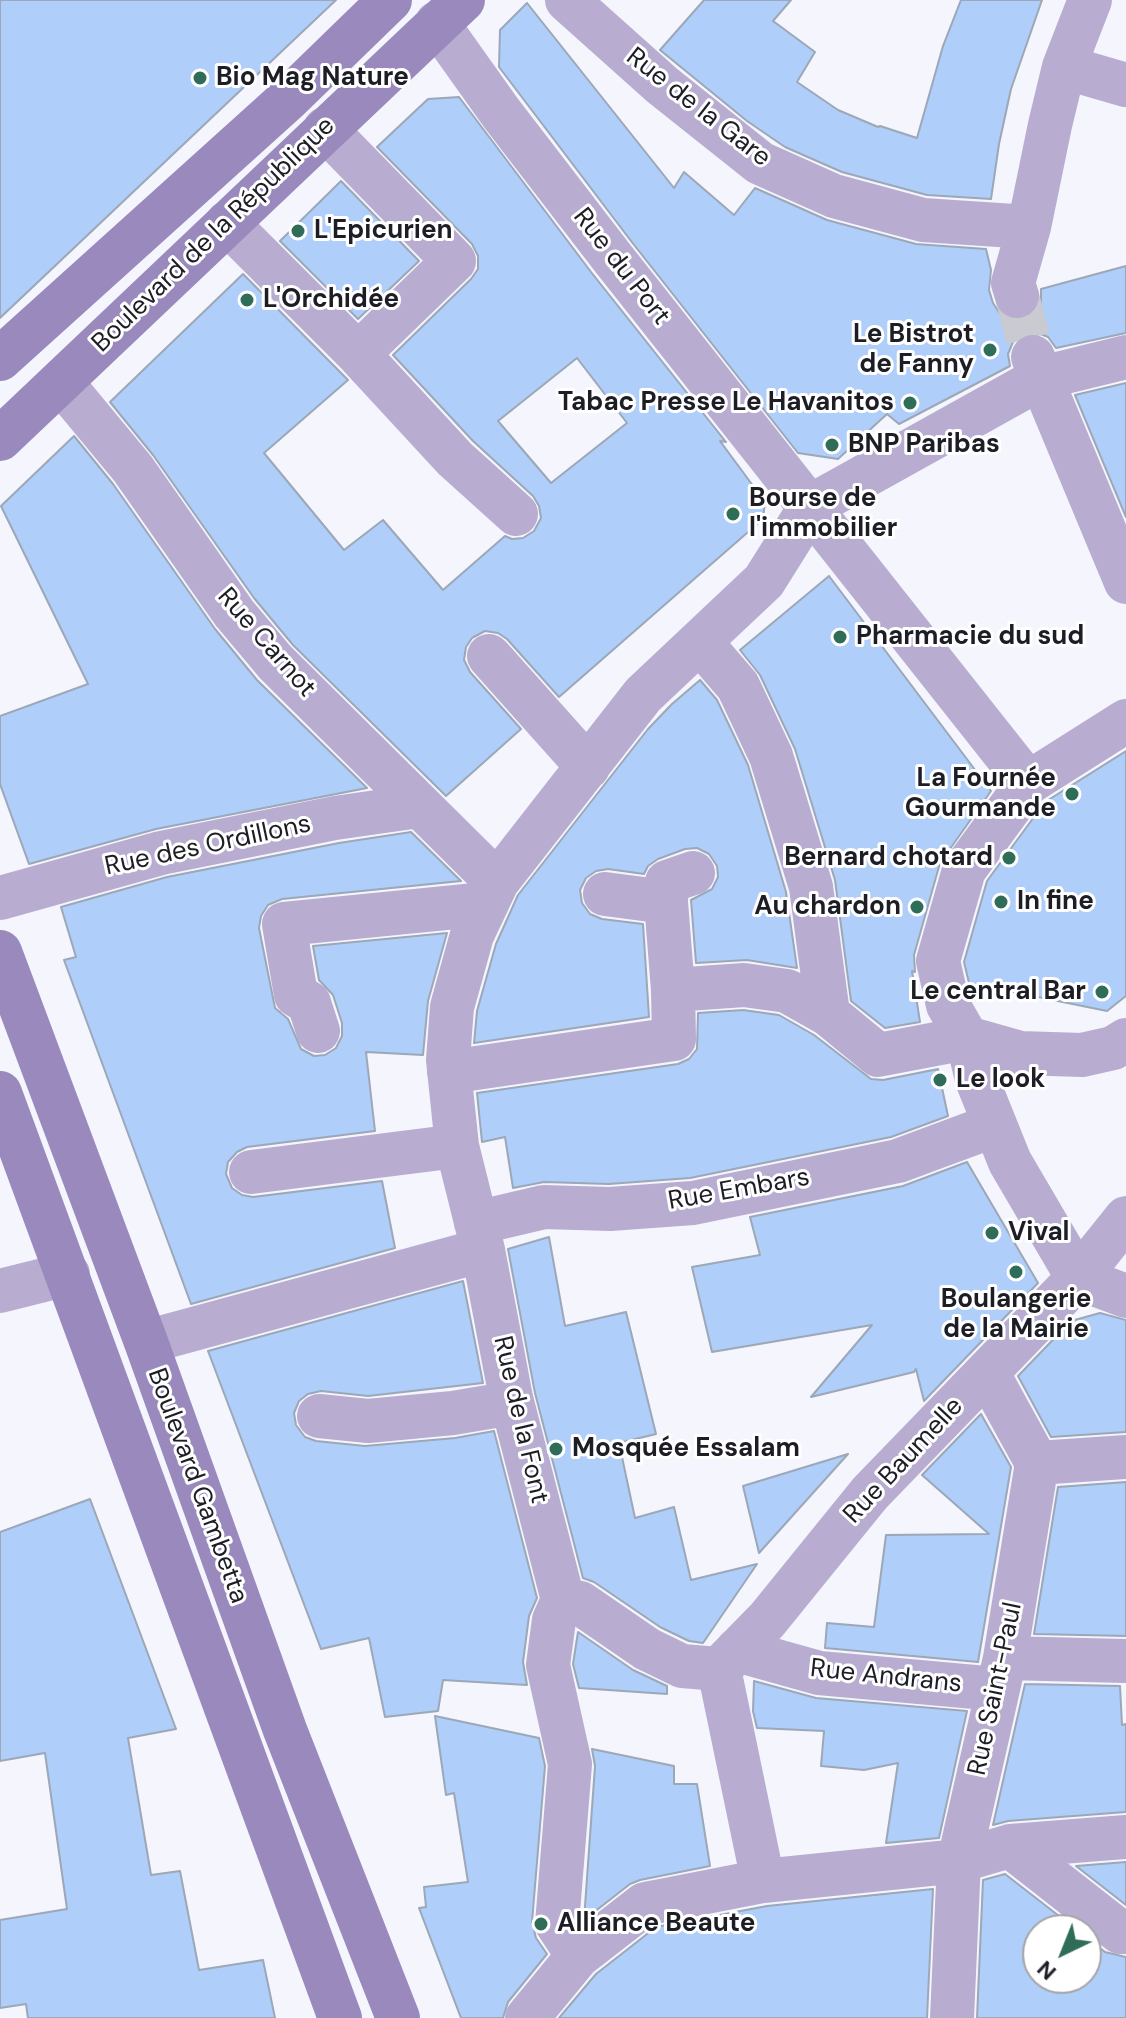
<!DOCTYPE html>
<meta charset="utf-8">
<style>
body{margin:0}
#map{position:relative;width:1126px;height:2018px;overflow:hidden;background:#f4f5fd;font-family:"DM Sans",sans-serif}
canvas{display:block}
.north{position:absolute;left:1022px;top:1914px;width:80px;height:80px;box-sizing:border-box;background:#fff;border:2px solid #a5a5a8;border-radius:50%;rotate:223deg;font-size:22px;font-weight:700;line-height:32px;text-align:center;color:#1d1e25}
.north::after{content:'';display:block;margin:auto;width:28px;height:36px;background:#2f6d59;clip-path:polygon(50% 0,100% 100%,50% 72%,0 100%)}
</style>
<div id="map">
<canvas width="1126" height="2018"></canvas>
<div class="north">N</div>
</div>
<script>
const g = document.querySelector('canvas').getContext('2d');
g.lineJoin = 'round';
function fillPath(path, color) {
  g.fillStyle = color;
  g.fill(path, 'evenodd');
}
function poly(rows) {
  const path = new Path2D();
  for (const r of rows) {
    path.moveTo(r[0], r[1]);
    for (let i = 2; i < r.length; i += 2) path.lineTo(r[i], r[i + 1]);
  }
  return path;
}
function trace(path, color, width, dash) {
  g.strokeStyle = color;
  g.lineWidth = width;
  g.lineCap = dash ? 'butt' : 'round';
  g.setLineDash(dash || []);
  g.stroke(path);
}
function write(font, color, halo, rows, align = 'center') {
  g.font = font + ' "DM Sans",sans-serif';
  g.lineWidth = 6;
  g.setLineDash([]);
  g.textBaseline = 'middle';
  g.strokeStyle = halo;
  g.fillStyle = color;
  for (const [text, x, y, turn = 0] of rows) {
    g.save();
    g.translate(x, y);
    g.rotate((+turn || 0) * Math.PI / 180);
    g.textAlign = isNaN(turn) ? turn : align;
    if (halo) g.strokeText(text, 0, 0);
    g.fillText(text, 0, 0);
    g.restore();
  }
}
const building = poly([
 [0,0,336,0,0,318,0,0],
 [704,0,791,0,773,21,815,52,797,82,838,110,878,127,880,126,917,138,943,46,961,0,1042,0,1011,89,999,144,991,199,927,195,842,172,785,147,747,121,660,50,704,0],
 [527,3,674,188,684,172,734,215,755,188,827,220,916,244,986,249,991,270,989,290,993,303,1001,315,1012,320,1024,320,1035,314,1041,302,1041,289,1126,266,1126,333,1056,348,1048,337,1038,333,1025,333,1013,342,1008,354,1010,366,899,424,887,414,838,459,798,453,631,241,499,67,500,30,527,3],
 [459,97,591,272,726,442,720,441,765,502,763,519,559,697,507,639,498,633,485,631,472,638,466,647,464,660,470,672,521,729,446,796,293,645,254,598,153,455,110,402,243,274,348,380,264,453,344,550,383,520,443,590,505,536,512,539,523,538,534,531,541,518,539,506,533,496,473,441,393,355,471,279,478,269,478,256,472,244,377,147,428,99,459,97],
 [577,358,627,423,551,483,498,421,577,358],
 [341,181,419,261,358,319,280,241,341,181],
 [1126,383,1126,517,1075,395,1126,383],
 [74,436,113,484,215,629,257,680,367,788,156,829,29,864,0,784,0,716,88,684,1,506,74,436],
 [829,576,991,791,940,863,914,955,915,972,912,971,920,1022,885,1028,851,1001,835,880,795,749,760,675,740,650,829,576],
 [700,680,717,700,748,765,786,892,797,968,747,960,696,963,691,900,712,889,718,877,717,866,709,854,697,848,685,849,658,859,648,866,644,874,608,869,596,871,586,878,580,890,582,903,590,914,602,919,643,924,649,1017,474,1043,477,1011,496,944,518,895,648,729,672,704,700,680],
 [1126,751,1126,996,1107,1011,969,983,964,962,987,881,1045,802,1126,751],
 [411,832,461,881,282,899,268,905,261,916,259,928,275,1008,288,1019,301,1049,314,1056,325,1055,336,1048,342,1036,342,1023,333,995,319,980,313,946,447,933,428,1001,423,1055,366,1052,375,1131,247,1147,237,1152,228,1162,226,1174,232,1188,242,1195,253,1197,382,1181,395,1248,191,1304,64,960,76,957,61,907,167,877,339,843,411,832],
 [743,1010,779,1015,814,1035,871,1079,883,1080,938,1069,948,1116,891,1137,690,1178,609,1184,544,1182,513,1188,505,1137,482,1142,477,1093,678,1064,689,1059,697,1049,698,1013,743,1010],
 [967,1162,1038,1283,924,1401,916,1369,914,1372,811,1397,872,1325,712,1352,692,1267,760,1255,750,1217,903,1186,967,1162],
 [549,1237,565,1326,626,1312,656,1434,619,1443,635,1518,674,1507,691,1580,757,1564,703,1643,689,1641,660,1627,594,1582,583,1578,535,1393,508,1249,549,1237],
 [463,1281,483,1383,368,1396,321,1391,308,1394,299,1401,294,1413,296,1425,305,1437,316,1441,365,1446,455,1438,494,1431,537,1598,529,1616,523,1662,527,1685,443,1680,438,1711,385,1717,369,1638,321,1649,208,1351,463,1281],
 [1100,1313,1126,1320,1126,1432,1051,1437,1018,1376,1071,1321,1100,1313],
 [981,1414,1011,1467,978,1662,825,1648,827,1623,874,1627,886,1535,989,1534,922,1475,981,1414],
 [848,1454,759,1553,743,1486,848,1454],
 [1126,1482,1126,1636,1034,1634,1058,1487,1126,1482],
 [90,1499,176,1729,128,1738,151,1875,180,1871,199,1970,263,1960,275,2018,28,2018,26,2004,0,2008,0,1920,67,1909,45,1753,0,1761,0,1532,90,1499],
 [578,1632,633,1670,667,1686,667,1694,579,1688,573,1664,578,1632],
 [754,1681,816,1698,967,1711,939,1838,886,1843,898,1763,864,1770,821,1766,824,1731,757,1728,753,1711,754,1681],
 [1025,1684,1120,1686,1122,1725,1126,1724,1126,1812,1008,1821,993,1825,1025,1684],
 [435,1716,539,1738,545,1766,532,1922,536,1938,547,1954,508,2002,503,2018,461,2018,419,1908,426,1907,424,1887,468,1882,454,1793,446,1795,435,1716],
 [592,1749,674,1766,674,1784,697,1784,710,1866,640,1880,630,1884,584,1920,595,1766,592,1749],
 [1126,1862,1126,1905,1076,1866,1126,1862],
 [1005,1874,1077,1930,1038,1930,1038,1978,1086,1978,1086,1937,1105,1952,1126,1957,1126,2018,977,2018,983,1880,1005,1874],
 [933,1889,927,2018,559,2018,596,1974,656,1927,767,1906,933,1889]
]);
const streetTunnel = poly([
 [1017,296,1033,357]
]);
const street = poly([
 [567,0,662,85,760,163,834,196,923,220,1029,227],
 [437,23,501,113,611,256,1028,783,1126,721],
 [1064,67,1126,85],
 [325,129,454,261,358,354],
 [227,223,358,354,455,459,516,514],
 [1017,296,1013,283,1029,227,1050,125,1064,67,1090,0],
 [1033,357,1041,378,1126,357],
 [61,382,133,469,234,613,275,662,497,882],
 [700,642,738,686,771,756,811,887,828,1014],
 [489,656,588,767],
 [605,894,666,902],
 [0,898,161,853,335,818,419,806],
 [673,990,666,902,667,882,693,873],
 [318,1031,309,1003,296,995,284,924,486,904],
 [1126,1040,1113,1048,1082,1055,1020,1053,967,1038,977,1080,1010,1162,1078,1278,1126,1218],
 [449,1072,674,1039,673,990,744,985,787,991,828,1014,878,1055,967,1038,948,1005,938,961,964,870,1028,783],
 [251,1172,457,1146],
 [476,1223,544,1207,610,1209,693,1203,898,1161,995,1125],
 [0,1291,68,1274],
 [146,1342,483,1250],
 [319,1416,368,1421,453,1413,512,1403],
 [1037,1463,1126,1457],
 [563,1600,580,1603,647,1649,682,1666,719,1669],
 [737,1650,819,1673,997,1689],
 [1005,1658,1126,1661],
 [719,1669,767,1620,870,1493,1078,1278,1126,1296],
 [719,1669,763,1881],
 [1010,1846,1126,1837],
 [578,1956,557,1924,570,1764,548,1665,554,1620,563,1600,511,1398,483,1250,457,1146,448,1060,452,1007,472,935,497,882,643,695,764,581,811,506,1041,378,1126,582],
 [527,2018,578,1956,645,1904,763,1881,959,1861,1010,1846,1120,1932,1126,1932],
 [952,2018,959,1861,1005,1658,1037,1463,987,1372]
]);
const secondary = poly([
 [0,359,287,100,390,0],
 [0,439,463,0],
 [0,952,146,1342,285,1730,398,2018],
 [0,1093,340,2018]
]);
const markers = [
 [200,78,8,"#2f6d59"],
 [298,231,8,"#2f6d59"],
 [247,300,8,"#2f6d59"],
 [990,350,8,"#2f6d59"],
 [910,403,8,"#2f6d59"],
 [832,445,8,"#2f6d59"],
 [733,514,8,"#2f6d59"],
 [840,637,8,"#2f6d59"],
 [1072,794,8,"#2f6d59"],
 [1009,858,8,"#2f6d59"],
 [1001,902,8,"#2f6d59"],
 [917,907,8,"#2f6d59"],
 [1102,992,8,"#2f6d59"],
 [940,1080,8,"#2f6d59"],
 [992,1233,8,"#2f6d59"],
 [1016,1272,8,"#2f6d59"],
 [556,1449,8,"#2f6d59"],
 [541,1924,8,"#2f6d59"]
];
const poiNames = [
 ["Bio Mag Nature",216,78],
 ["L'Epicurien",314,231],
 ["L'Orchidée",263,300],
 ["Le Bistrot",974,335,"right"],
 ["de Fanny",974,365,"right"],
 ["Tabac Presse Le Havanitos",894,403,"right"],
 ["BNP Paribas",848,445],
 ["Bourse de",749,499],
 ["l'immobilier",749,529],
 ["Pharmacie du sud",856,637],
 ["La Fournée",1056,779,"right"],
 ["Gourmande",1056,809,"right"],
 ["Bernard chotard",993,858,"right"],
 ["In fine",1017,902],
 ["Au chardon",901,907,"right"],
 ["Le central Bar",1086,992,"right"],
 ["Le look",956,1080],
 ["Vival",1008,1233],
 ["Boulangerie",1016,1300,"center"],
 ["de la Mairie",1016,1330,"center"],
 ["Mosquée Essalam",572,1449],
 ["Alliance Beaute",557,1924]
];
const streetNames = [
 ["Rue de la Gare",698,108,38],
 ["Boulevard de la République",214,235,-44],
 ["Rue du Port",621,267,52],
 ["Rue Carnot",266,643,49],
 ["Rue des Ordillons",208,846,-12],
 ["Rue Embars",739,1190,-10],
 ["Rue de la Font",520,1420,77],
 ["Rue Baumelle",904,1461,-47],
 ["Boulevard Gambetta",197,1486,70],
 ["Rue Andrans",886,1677,6],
 ["Rue Saint-Paul",996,1689,-78]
];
fillPath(building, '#afcef9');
trace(building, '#9ca7b7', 2);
trace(streetTunnel, '#c9cad2', 44, [44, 22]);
trace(street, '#b8add1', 44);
trace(secondary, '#9a89bd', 44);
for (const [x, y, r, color] of markers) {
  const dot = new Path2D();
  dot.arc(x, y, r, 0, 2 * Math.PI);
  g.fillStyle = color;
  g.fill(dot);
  trace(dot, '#fff', 3);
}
write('bold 26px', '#1d1e25', '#fff', poiNames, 'left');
write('26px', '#1d1e25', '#fff', streetNames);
</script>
